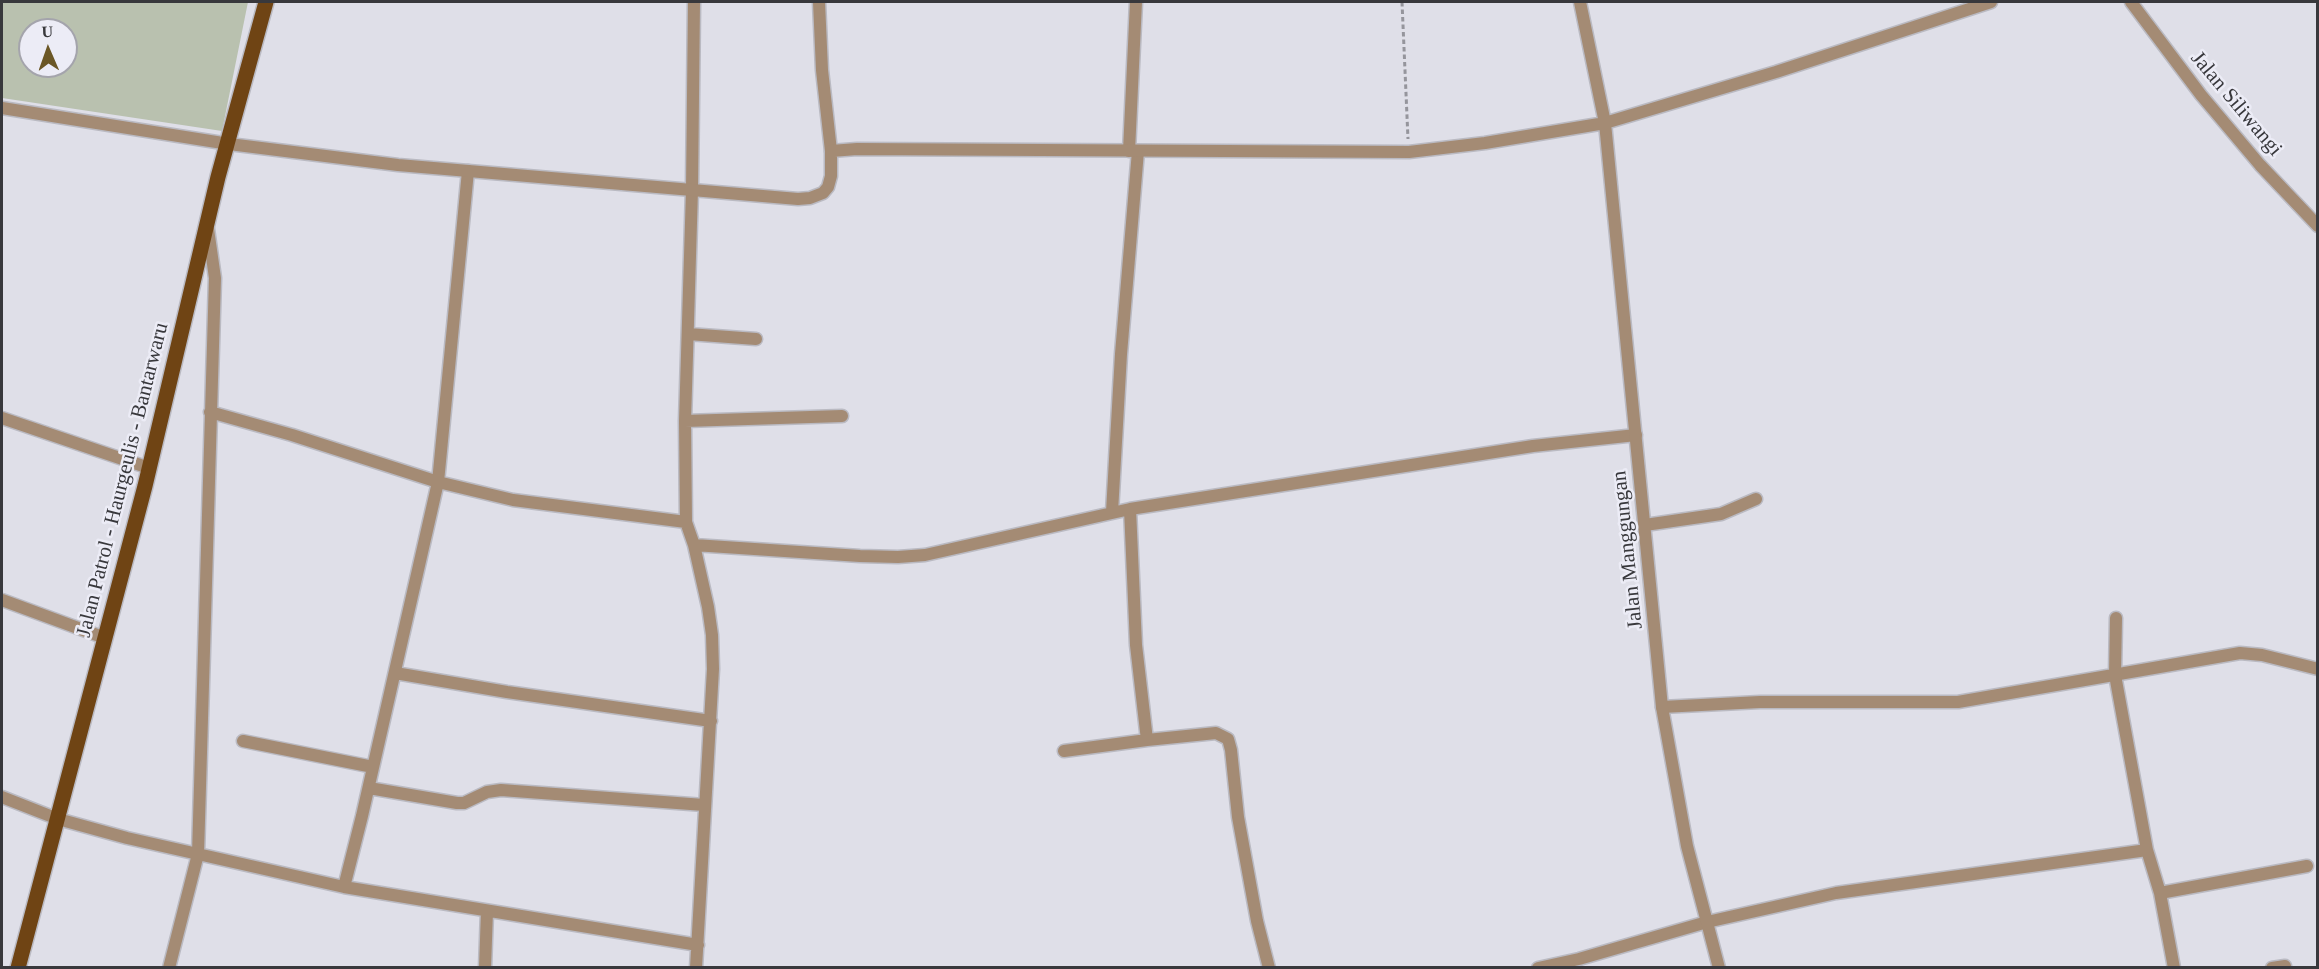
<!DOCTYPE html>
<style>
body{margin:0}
#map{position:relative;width:2319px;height:969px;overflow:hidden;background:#dfdfe8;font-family:"Times New Roman",serif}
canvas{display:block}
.frame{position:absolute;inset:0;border:3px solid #38383c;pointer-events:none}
.north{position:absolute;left:18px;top:18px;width:60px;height:60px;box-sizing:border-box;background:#ececf6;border:2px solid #a4a4ac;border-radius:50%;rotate:358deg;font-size:16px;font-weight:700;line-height:24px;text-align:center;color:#38383c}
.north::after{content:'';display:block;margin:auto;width:21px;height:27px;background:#6b5726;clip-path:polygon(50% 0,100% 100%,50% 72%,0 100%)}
</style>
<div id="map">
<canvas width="2319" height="969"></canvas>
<div class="frame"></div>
<div class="north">U</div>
</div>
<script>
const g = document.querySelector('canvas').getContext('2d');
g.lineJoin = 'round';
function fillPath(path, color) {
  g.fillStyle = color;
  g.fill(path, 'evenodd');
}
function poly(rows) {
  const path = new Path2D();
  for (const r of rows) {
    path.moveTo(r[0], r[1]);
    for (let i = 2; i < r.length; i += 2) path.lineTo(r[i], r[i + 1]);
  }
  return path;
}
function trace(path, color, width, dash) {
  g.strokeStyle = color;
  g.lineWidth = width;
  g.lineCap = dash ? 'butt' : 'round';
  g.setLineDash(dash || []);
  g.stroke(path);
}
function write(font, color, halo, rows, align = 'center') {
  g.font = font + ' "Times New Roman",serif';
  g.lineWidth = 5;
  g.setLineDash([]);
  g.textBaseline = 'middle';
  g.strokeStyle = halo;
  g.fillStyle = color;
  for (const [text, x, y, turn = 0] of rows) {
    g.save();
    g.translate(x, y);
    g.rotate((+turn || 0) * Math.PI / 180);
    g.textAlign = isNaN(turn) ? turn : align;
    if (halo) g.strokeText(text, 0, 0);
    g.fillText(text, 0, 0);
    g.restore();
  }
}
const green = poly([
 [2,2,248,2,222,131,2,98],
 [30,30,66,30,66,66,30,66]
]);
const path = poly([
 [1402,2,1408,139]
]);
const minor = poly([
 [694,2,692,190,685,421,686,522,694,545,708,607,712,635,713,669,696,968],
 [819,2,822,70,831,151],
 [1129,151,1136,2],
 [688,334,756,339],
 [210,412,292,435,438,482,513,500,686,522],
 [2,418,149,468],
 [685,421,842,416],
 [1130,509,1136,645,1147,740,1216,733,1228,739,1231,750,1238,817,1257,921,1269,968],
 [1112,512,1121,354,1138,151],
 [1645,525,1721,514,1756,499],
 [694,545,860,556,898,557,925,555,1130,509,1533,446,1636,435],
 [2,600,105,638],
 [2116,618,2115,675,2147,850,2160,893,2174,968],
 [395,673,507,692,711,721],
 [1662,707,1760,702,1958,702,2240,653,2262,655,2318,669],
 [243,741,373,767],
 [1064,751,1147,740],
 [369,788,457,803,464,803,487,792,501,790,704,805],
 [2,797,58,819,127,838,344,887,698,945],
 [344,887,362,816,438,482,468,171],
 [2160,893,2307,866],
 [169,968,198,854,215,278,208,229],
 [485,968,487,911],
 [1538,968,1579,959,1707,922,1836,893,2147,850],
 [2272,968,2285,966]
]);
const tertiary = poly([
 [1580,2,1605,123,1662,707,1687,846,1719,968],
 [2131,2,2201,95,2260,165,2318,226],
 [2,108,229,144,398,165,798,199,810,198,823,193,828,187,831,176,831,151,857,149,1409,152,1485,143,1605,123,1776,72,1991,2]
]);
const primary = poly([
 [18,968,145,486,218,177,266,2]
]);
const streetNames = [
 ["Jalan Siliwangi",2236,104,50],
 ["Jalan Patrol - Haurgeulis - Bantarwaru",123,480,-76],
 ["Jalan Manggungan",1628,550,-96]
];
fillPath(green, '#b9c1af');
trace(minor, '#babac2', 15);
trace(tertiary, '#babac2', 15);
trace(primary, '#babac2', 18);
trace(path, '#95959c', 3, [4.5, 3]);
trace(minor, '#a48b74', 12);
trace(tertiary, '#a48b74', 12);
trace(primary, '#6f4414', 15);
write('21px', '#38383c', '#ececf6', streetNames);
</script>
